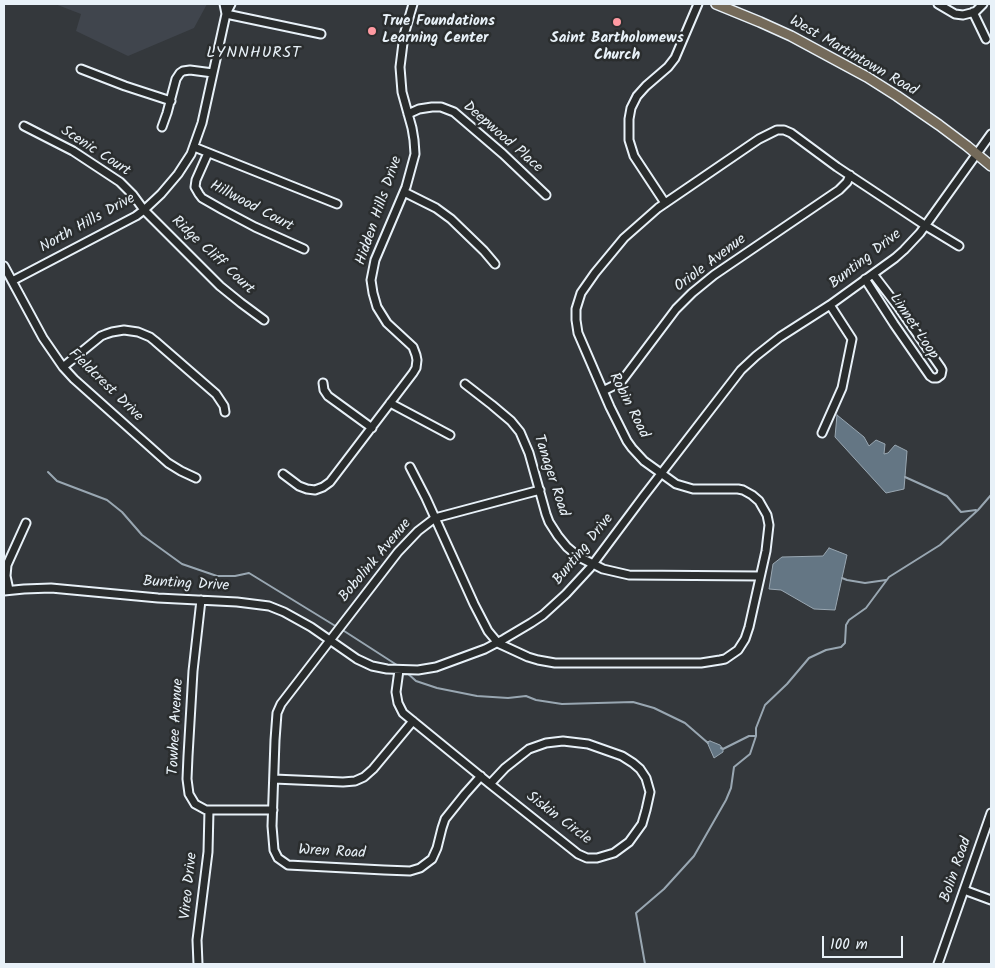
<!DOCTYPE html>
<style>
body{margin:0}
#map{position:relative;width:995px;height:968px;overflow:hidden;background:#34383c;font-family:Kalam,sans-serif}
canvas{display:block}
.frame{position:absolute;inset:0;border:5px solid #e8f1f8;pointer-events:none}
.scale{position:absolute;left:822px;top:936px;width:81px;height:22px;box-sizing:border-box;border:2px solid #e8f1f8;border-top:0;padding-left:6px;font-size:15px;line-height:18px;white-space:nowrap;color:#e8f1f8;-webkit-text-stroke:4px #2a2d2e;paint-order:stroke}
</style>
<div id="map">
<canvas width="995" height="968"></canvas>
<div class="frame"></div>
<div class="scale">100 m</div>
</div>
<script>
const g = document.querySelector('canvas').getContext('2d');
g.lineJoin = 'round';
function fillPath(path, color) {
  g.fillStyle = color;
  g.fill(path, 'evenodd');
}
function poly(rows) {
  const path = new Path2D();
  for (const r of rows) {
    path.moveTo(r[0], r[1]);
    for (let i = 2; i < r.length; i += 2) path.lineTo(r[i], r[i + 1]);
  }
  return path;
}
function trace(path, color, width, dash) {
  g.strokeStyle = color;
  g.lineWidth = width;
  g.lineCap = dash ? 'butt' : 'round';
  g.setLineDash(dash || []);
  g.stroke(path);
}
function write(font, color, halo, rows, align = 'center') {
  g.font = font + ' Kalam,sans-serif';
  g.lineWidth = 5;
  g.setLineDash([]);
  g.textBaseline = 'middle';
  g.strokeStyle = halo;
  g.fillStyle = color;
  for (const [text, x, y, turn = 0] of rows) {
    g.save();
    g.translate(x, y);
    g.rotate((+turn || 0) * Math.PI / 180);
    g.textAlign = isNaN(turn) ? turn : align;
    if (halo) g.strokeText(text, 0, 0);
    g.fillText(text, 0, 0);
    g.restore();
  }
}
const built = poly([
 [55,4,207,4,194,28,128,56,76,31,81,14]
]);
const water = poly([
 [837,415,864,437,869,446,876,440,885,444,884,454,888,453,895,445,907,451,904,489,886,493,835,437,837,415],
 [829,548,847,555,835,610,814,609,781,590,769,589,773,564,782,557,823,556,829,548],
 [710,741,720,745,723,749,723,752,714,758,707,742,710,741]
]);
const stream = poly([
 [48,472,57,481,107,500,122,512,142,535,182,564,217,576,235,576,249,573,337,627],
 [905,477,947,496,961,512,976,510],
 [842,578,847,580,865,583,886,580],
 [341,629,400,667],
 [406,672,416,681,437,688,477,696,508,698,526,696,536,700,562,704,633,702,654,708,685,723,708,743],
 [721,748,723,749,749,736,756,736],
 [645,964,636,913,664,889,694,856,726,800,731,788,734,767,750,754,756,736,756,728,765,705,787,684,809,658,826,650,841,647,845,643,846,625,849,620,866,608,889,577,940,545,978,510,991,495]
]);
const minor = poly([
 [224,4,226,14],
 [938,4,955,14,963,15,975,12,983,4],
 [973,12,986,39],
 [226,14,321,34],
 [81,69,125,86,171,101],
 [408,114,419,109,432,107,441,107,454,112,503,154,546,195],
 [24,126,73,151,120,182,133,195,144,210,220,286,241,303,264,320],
 [162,127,167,113,176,79,180,73,183,71,190,70,213,73],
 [194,147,337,204],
 [208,153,196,180,195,187,199,194,202,198,223,210,255,227,304,249],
 [404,192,436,208,451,219,484,251,495,264],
 [665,203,634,156,629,140,629,119,631,108,637,96,646,86,668,67,675,58,698,4],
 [4,266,43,338,63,367,74,379,168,463,181,471,196,478],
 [865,279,894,324,930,376,933,378,937,378,941,375,942,370,941,368,899,308,873,274],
 [12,281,136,216,144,210,161,194,178,174,191,154,202,123,226,14,231,4],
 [63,367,101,336,106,334,112,332,124,330,138,332,150,337,155,341,216,394,224,406,225,412],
 [323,383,324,390,328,396,372,428],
 [465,384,492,405,511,421,520,432,529,453,546,514,549,522,558,536,567,547,579,557,603,569,629,575,760,576],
 [603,391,621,382,676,309,692,293,714,275,839,190,847,182,850,175],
 [390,403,450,435],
 [822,433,842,388,852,339,830,305],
 [410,467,426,498,474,604,488,631,498,643,502,645,528,657,538,660,555,663,701,663,720,660,725,659,738,650,745,639,749,627,766,551,769,525,767,515,759,501,752,495,743,490,738,489,693,489,676,484,644,461,632,448,627,441,610,407,578,333,576,320,576,309,581,293,595,273,624,238,658,208,759,139,777,130,784,130,791,133,837,167,926,226,959,246],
 [283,474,299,486,307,489,315,490,323,487,330,482,413,373,416,368,417,360,416,355,413,347,387,323,377,307,373,293,371,280,375,260,406,187,415,154,414,140,412,128,402,92,400,67,404,35,413,4],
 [9,590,6,576,7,565,26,523],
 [4,591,24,589,51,588,158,598,237,602,269,606,284,612,311,627,357,659,372,666,387,669,418,670,436,667,485,649,504,639,531,623,543,615,566,594,590,568,643,497,741,370,756,356,780,337,830,305,895,258,904,250,920,233,991,134],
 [201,600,193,671,188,756,187,779,189,794,195,804,206,810,273,810],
 [399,670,396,692,398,703,403,713,490,784],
 [563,741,588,744,622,756,633,763,640,769,646,778,650,792,646,810,642,824,629,842,614,853,597,858,587,858,578,854,490,784,505,768,529,749,546,743,563,741],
 [481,776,465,794,445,819,442,828,437,848,432,859,420,868,410,871,384,870,288,865,278,858,274,850,272,826,275,740,277,713,281,704,398,552,418,531,435,518,540,490],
 [274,779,343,782,355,781,364,777,373,769,413,721],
 [964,890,991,900],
 [198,964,197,940,208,852,209,810],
 [938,964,991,813]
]);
const major = poly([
 [716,4,760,22,791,36,867,77,897,96,939,125,967,146,991,166]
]);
const markers = [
 [617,22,5,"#ff9aa2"],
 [372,31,5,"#ff9aa2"]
];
const poiNames = [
 ["True Foundations",382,22],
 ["Learning Center",382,39],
 ["Saint Bartholomews",617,39,"center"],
 ["Church",617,56,"center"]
];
const streetNames = [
 ["West Martintown Road",853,57,30],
 ["Deepwood Place",502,138,41],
 ["Scenic Court",95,152,33],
 ["Hillwood Court",251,207,28],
 ["Hidden Hills Drive",380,211,-71],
 ["North Hills Drive",88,224,-29],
 ["Ridge Cliff Court",212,256,43],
 ["Bunting Drive",866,260,-38],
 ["Oriole Avenue",711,264,-37],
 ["Linnet Loop",913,327,56],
 ["Fieldcrest Drive",105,386,44],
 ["Robin Road",628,406,63],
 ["Tanager Road",550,476,72],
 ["Bunting Drive",584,550,-51],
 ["Bobolink Avenue",376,561,-50],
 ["Bunting Drive",186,585,3],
 ["Towhee Avenue",177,727,-87],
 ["Siskin Circle",558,819,37],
 ["Wren Road",332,853,3],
 ["Bolin Road",957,870,-71],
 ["Vireo Drive",190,886,-84]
];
const neighbourhoodNames = [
 ["LYNNHURST",254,54]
];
fillPath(built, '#40454d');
fillPath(water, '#647684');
trace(water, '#99a7b2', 1);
trace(stream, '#99a7b2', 2);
trace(minor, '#e8f1f8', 11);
trace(major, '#e8f1f8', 12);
trace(minor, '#2a2d2e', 7);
trace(major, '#746a5a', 9);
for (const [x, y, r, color] of markers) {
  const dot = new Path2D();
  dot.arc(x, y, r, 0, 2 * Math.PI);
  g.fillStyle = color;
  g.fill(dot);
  trace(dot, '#2a2d2e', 2);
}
write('bold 15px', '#e8f1f8', '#2a2d2e', poiNames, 'left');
write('15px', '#e8f1f8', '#2a2d2e', streetNames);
g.letterSpacing = '1px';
write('16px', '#e8f1f8', '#2a2d2e', neighbourhoodNames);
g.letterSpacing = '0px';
</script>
